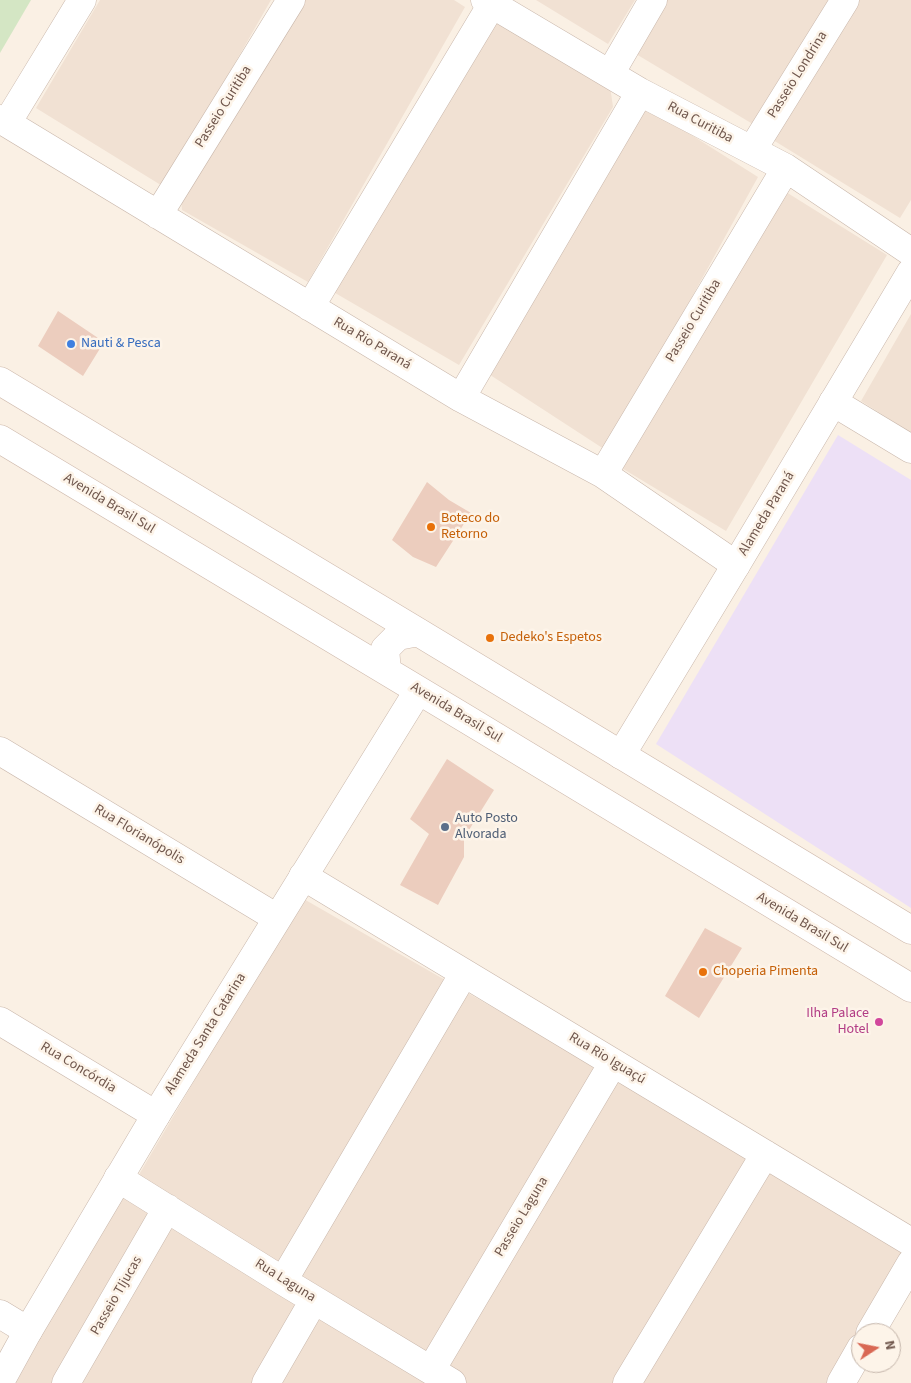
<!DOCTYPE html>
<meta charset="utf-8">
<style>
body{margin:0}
#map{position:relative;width:911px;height:1383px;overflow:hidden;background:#faf0e4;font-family:"Source Sans 3",sans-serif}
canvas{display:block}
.north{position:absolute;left:851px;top:1323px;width:50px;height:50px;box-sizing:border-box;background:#fdf4e9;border:1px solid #c4b5aa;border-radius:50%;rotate:79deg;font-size:14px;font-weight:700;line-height:20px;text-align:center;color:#6f564c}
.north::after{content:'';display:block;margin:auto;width:18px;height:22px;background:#d96854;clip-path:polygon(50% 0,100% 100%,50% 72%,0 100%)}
</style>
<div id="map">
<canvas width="911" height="1383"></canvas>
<div class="north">N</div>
</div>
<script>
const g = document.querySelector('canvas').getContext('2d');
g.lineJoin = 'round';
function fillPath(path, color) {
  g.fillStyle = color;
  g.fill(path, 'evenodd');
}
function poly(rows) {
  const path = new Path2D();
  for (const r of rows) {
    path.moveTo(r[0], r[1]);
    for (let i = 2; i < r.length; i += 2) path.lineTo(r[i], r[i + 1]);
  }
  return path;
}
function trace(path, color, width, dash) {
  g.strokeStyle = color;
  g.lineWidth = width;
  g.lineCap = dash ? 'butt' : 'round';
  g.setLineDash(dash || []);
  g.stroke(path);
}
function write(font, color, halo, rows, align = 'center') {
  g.font = font + ' "Source Sans 3",sans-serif';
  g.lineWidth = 5;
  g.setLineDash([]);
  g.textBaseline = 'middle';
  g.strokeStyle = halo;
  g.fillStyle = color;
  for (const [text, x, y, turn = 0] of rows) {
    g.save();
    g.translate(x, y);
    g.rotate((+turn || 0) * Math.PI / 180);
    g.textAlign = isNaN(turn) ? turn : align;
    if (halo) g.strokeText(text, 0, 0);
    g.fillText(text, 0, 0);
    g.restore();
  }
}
const residential = poly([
 [100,0,271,0,164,187,36,108],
 [300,0,454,0,465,7,308,282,182,210,181,199],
 [536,0,635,0,608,44],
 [661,0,831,0,756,126,631,51],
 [857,0,911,0,911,200,900,218,773,140],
 [493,21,610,86,613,107,459,365,330,290],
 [647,107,758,177,607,451,481,369],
 [786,192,887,255,726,531,615,464],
 [911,314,911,433,861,401],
 [302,898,911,1247,831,1383,459,1383,134,1183],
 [118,1178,455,1383,2,1383]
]);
const education = poly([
 [838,435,911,480,911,908,656,744]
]);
const green = poly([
 [0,0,31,0,0,53]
]);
const building = poly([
 [58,311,104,342,83,376,38,346],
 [427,482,449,500,471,513,436,567,413,557,392,540],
 [447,759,494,790,464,838,464,857,438,905,400,885,429,834,410,819],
 [705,928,742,948,699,1018,665,996]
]);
const minor = poly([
 [485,0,640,92,786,168,911,252],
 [610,74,653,0],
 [0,119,461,398,603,474,736,565],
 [7,123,82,0],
 [752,150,845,0],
 [158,215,291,0],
 [310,307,492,4],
 [461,398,640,92],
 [833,402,911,449],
 [603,474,786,168],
 [0,751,277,918],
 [303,876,911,1242],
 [0,1021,156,1115],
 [118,1178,283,1281,452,1383],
 [283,1281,464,973],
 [0,1314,28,1331],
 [870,1333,911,1263],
 [431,1370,613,1063],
 [66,1383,167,1208],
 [266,1383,314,1300],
 [627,1383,765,1154],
 [841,1383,861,1348]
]);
const tertiary = poly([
 [621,755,736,565,911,272],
 [0,1382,28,1331,156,1115,418,691]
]);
const secondary = poly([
 [0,381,418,632,911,930],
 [0,439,468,720,911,988],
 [387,671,385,649,398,636,418,632]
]);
const markers = [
 [71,344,5,"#3f7fe0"],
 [431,527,5,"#e8710a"],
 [490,638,5,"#e8710a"],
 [445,827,5,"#5c6f8a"],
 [703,972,5,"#e8710a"],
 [879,1022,5,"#d1479c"]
];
const streetNames = [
 ["Passeio Londrina",798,75,-58],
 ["Passeio Curitiba",224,107,-58],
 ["Rua Curitiba",700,123,28],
 ["Passeio Curitiba",694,321,-59],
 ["Rua Rio Paraná",372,344,31],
 ["Avenida Brasil Sul",109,504,31],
 ["Alameda Paraná",767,514,-59],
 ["Avenida Brasil Sul",456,713,31],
 ["Rua Florianópolis",139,835,31],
 ["Avenida Brasil Sul",802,923,31],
 ["Alameda Santa Catarina",206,1034,-58],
 ["Rua Rio Iguaçú",607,1059,31],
 ["Rua Concórdia",78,1068,31],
 ["Passeio Laguna",522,1217,-59],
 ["Rua Laguna",285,1281,32],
 ["Passeio TIjucas",117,1296,-60]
];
const shopNames = [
 ["Nauti & Pesca",81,344]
];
const foodNames = [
 ["Boteco do",441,519],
 ["Retorno",441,535],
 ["Dedeko's Espetos",500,638],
 ["Choperia Pimenta",713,972]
];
const serviceNames = [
 ["Auto Posto",455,819],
 ["Alvorada",455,835]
];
const hotelNames = [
 ["Ilha Palace",869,1014],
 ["Hotel",869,1030]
];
fillPath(residential, '#f1e1d3');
fillPath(education, '#ede0f6');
fillPath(green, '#d4e6c4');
fillPath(building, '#eccdbe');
trace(minor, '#c9b7ab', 29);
trace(tertiary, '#c9b7ab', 29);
trace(secondary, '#ceb9ac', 29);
trace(minor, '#fff', 28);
trace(tertiary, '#fff', 28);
trace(secondary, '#fff', 28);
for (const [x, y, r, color] of markers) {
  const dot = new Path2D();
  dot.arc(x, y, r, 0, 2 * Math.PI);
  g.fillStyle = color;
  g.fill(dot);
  trace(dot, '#fdf4e9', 2);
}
write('14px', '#6f564c', '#fdf4e9', streetNames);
write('14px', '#366cbe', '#fdf4e9', shopNames, 'left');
write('14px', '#c56008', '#fdf4e9', foodNames, 'left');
write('14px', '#4e5e75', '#fdf4e9', serviceNames, 'left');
write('14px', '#b23c85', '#fdf4e9', hotelNames, 'right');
</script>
